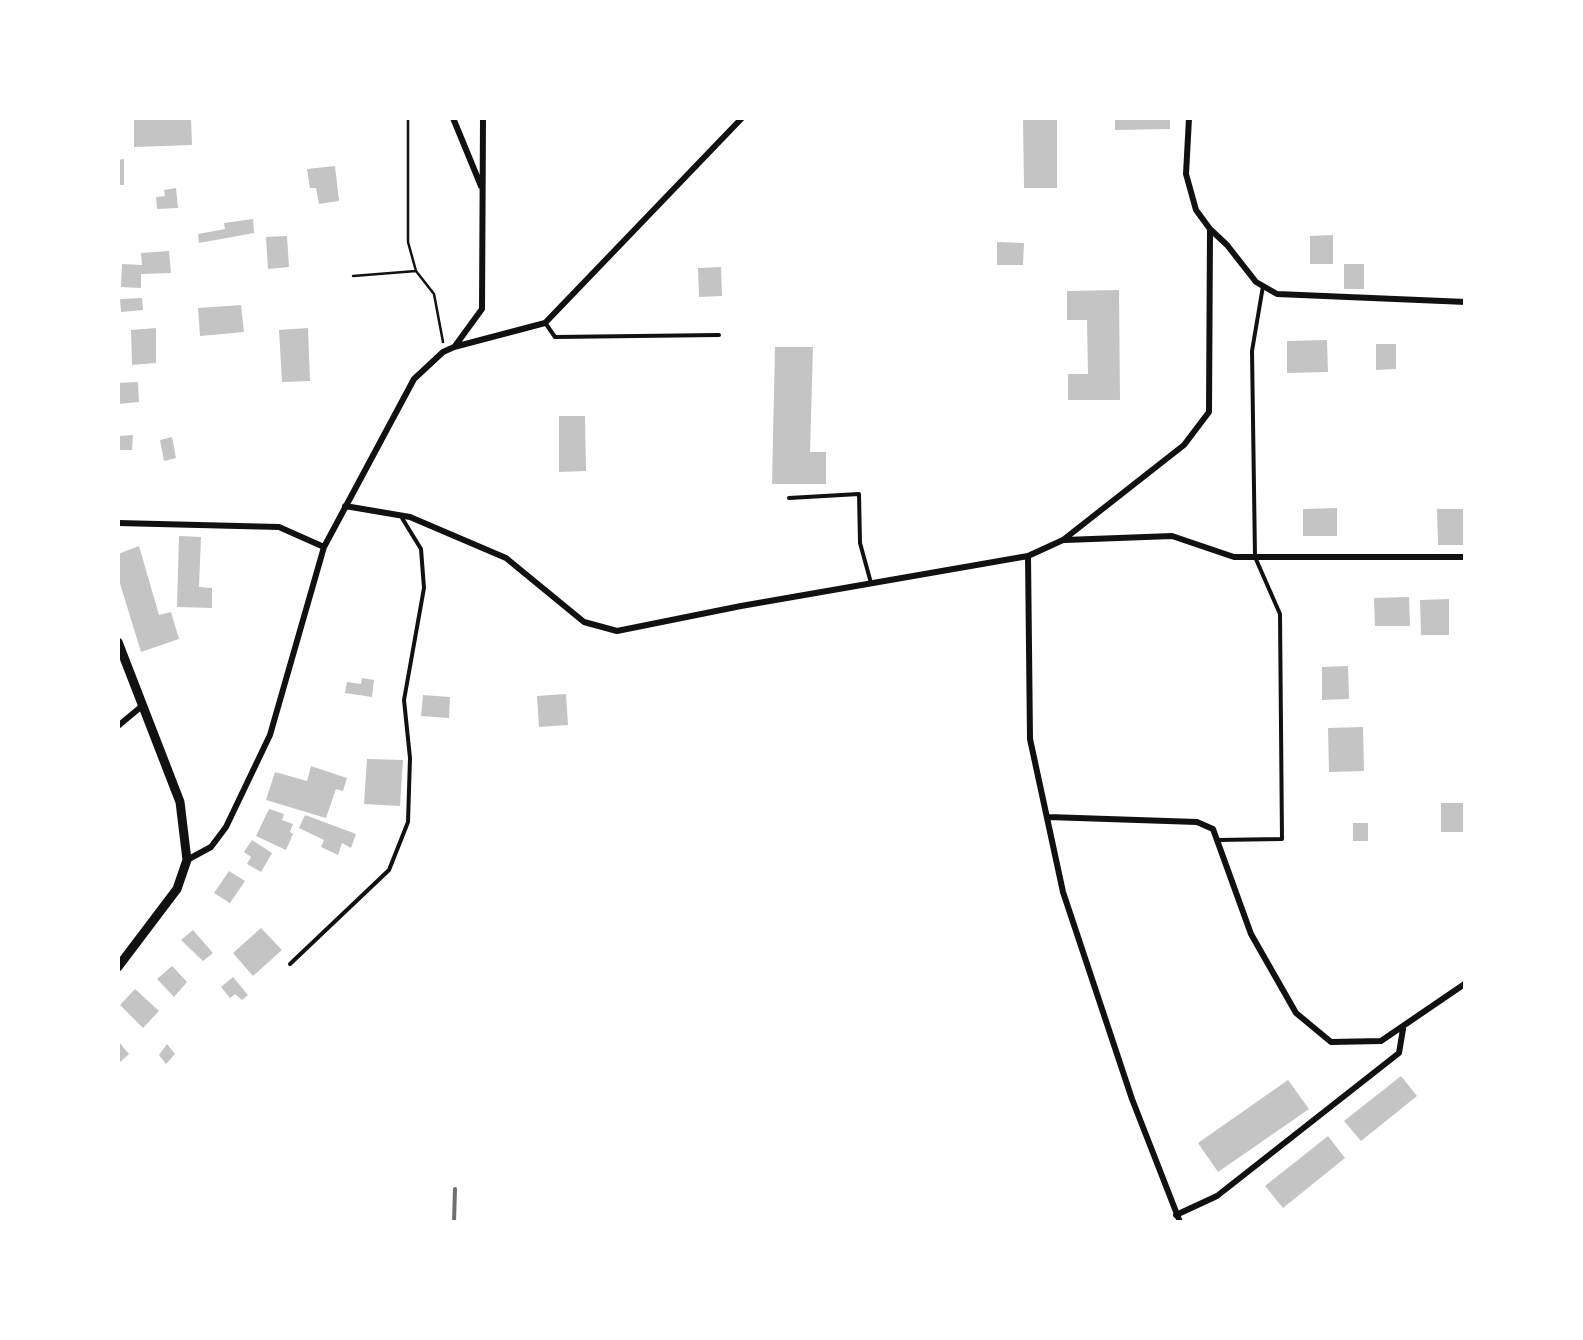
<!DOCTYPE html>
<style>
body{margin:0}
#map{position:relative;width:1583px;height:1340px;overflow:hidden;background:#fff;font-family:"Roboto Condensed",sans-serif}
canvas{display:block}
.frame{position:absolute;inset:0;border:120px solid #fff;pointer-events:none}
</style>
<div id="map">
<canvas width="1583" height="1340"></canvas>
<div class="frame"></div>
</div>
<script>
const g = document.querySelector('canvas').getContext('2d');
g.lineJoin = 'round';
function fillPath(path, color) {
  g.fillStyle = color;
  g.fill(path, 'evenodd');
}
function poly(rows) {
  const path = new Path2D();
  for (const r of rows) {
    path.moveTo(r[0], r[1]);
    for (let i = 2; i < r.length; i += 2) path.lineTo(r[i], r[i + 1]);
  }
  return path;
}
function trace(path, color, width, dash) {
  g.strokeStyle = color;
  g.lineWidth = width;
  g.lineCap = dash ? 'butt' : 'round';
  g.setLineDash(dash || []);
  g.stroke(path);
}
const building = poly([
 [134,118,191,118,192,145,134,147],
 [1023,118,1057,118,1057,188,1024,188],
 [1115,118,1170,118,1170,129,1115,130],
 [124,159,124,185,118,185,118,160],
 [335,166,339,201,319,204,316,188,310,188,307,169],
 [176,188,178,208,157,209,156,197,165,196,164,190],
 [253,219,254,233,199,243,198,234,225,229,224,223],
 [1333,235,1333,264,1310,264,1310,236],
 [287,236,289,267,268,269,266,237],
 [997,242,1024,243,1023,265,997,265],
 [169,251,171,273,141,274,141,288,121,287,122,264,142,265,141,253],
 [1344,264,1364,264,1364,289,1344,289],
 [721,267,722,296,699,297,698,268],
 [1119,290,1120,400,1068,400,1068,374,1088,374,1087,320,1067,320,1067,291],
 [142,298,143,310,121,312,120,299],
 [241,305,244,332,200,336,198,308],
 [156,328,156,363,132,365,131,330],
 [308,328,310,381,282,382,279,330],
 [1327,340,1328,372,1287,373,1287,341],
 [1376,344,1396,344,1396,369,1376,370],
 [775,347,813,347,810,452,826,452,826,484,772,484],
 [138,382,139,402,118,404,118,383],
 [559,416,585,416,586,471,559,472],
 [133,435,132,450,118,450,118,436],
 [172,437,176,458,164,461,160,440],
 [1337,508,1337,536,1303,536,1303,509],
 [1437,509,1466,509,1466,545,1438,545],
 [179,536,201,537,199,587,212,588,212,608,177,607],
 [139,546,159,615,171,612,179,639,141,652,118,577,118,554],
 [1409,597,1410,626,1375,626,1374,598],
 [1449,599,1449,635,1421,635,1420,600],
 [1348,666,1349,699,1322,700,1322,667],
 [362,678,374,680,372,697,345,693,347,682,361,684],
 [566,694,568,725,539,727,537,696],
 [423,695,450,697,449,718,421,716],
 [1363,727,1364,771,1329,772,1328,728],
 [367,759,403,760,400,806,364,804],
 [311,766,347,778,343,791,336,789,326,818,266,800,275,772,307,781],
 [1441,803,1464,803,1464,832,1441,832],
 [269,809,284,814,282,820,293,824,290,832,293,834,286,850,256,836],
 [305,815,356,834,351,848,342,843,338,855,321,847,324,840,299,828],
 [1353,823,1368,823,1368,841,1353,841],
 [252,840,272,853,261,872,247,864,251,857,244,852],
 [229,871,245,881,230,903,214,893],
 [261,928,282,950,253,976,233,953],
 [193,930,213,953,203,961,181,940],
 [172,966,187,982,174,997,157,979],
 [233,977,248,995,242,1000,235,994,230,998,221,987],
 [135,989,159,1011,143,1028,120,1005],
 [118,1041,129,1054,118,1064],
 [167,1044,175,1054,166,1064,159,1055],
 [1401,1076,1417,1096,1361,1141,1344,1121],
 [1288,1080,1309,1109,1218,1172,1198,1143],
 [1328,1136,1345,1158,1283,1208,1265,1186]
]);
const path = poly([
 [408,118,408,242,416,271,434,294,443,342],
 [353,276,416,271]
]);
const service = poly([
 [546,324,555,337,719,335],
 [789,498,859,494,860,543,871,583],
 [1218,840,1282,839,1280,614,1255,557,1252,351,1263,286],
 [290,964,389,870,408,822,410,758,404,700,424,588,421,549,402,518]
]);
const minor = poly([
 [453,118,481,186],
 [1211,230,1227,245,1256,282,1277,294,1466,302],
 [455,346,482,309,483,118],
 [345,506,410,517,506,558,584,622,617,631,741,606,1028,556,1063,540,1184,445,1209,412,1210,229,1196,210,1186,174,1189,118],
 [118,523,279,527,324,547],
 [1065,540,1172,536,1234,557,1466,557],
 [1028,556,1030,739,1063,892,1132,1099,1180,1222],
 [118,726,142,706],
 [1048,817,1197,822,1213,829,1251,934,1296,1013,1331,1042,1381,1041,1466,983],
 [187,860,211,847,226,827,270,735,324,547,414,379,443,352,454,347,545,323,742,118],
 [1176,1215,1217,1196,1399,1053,1403,1029]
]);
const secondary = poly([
 [118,642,180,802,187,860,177,889,118,967]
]);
const rail = poly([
 [454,1222,455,1189]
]);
fillPath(building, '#c4c4c4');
trace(path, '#111', 2.5);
trace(service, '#111', 4);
trace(minor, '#111', 6);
trace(secondary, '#111', 9);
trace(rail, '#707070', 4);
</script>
